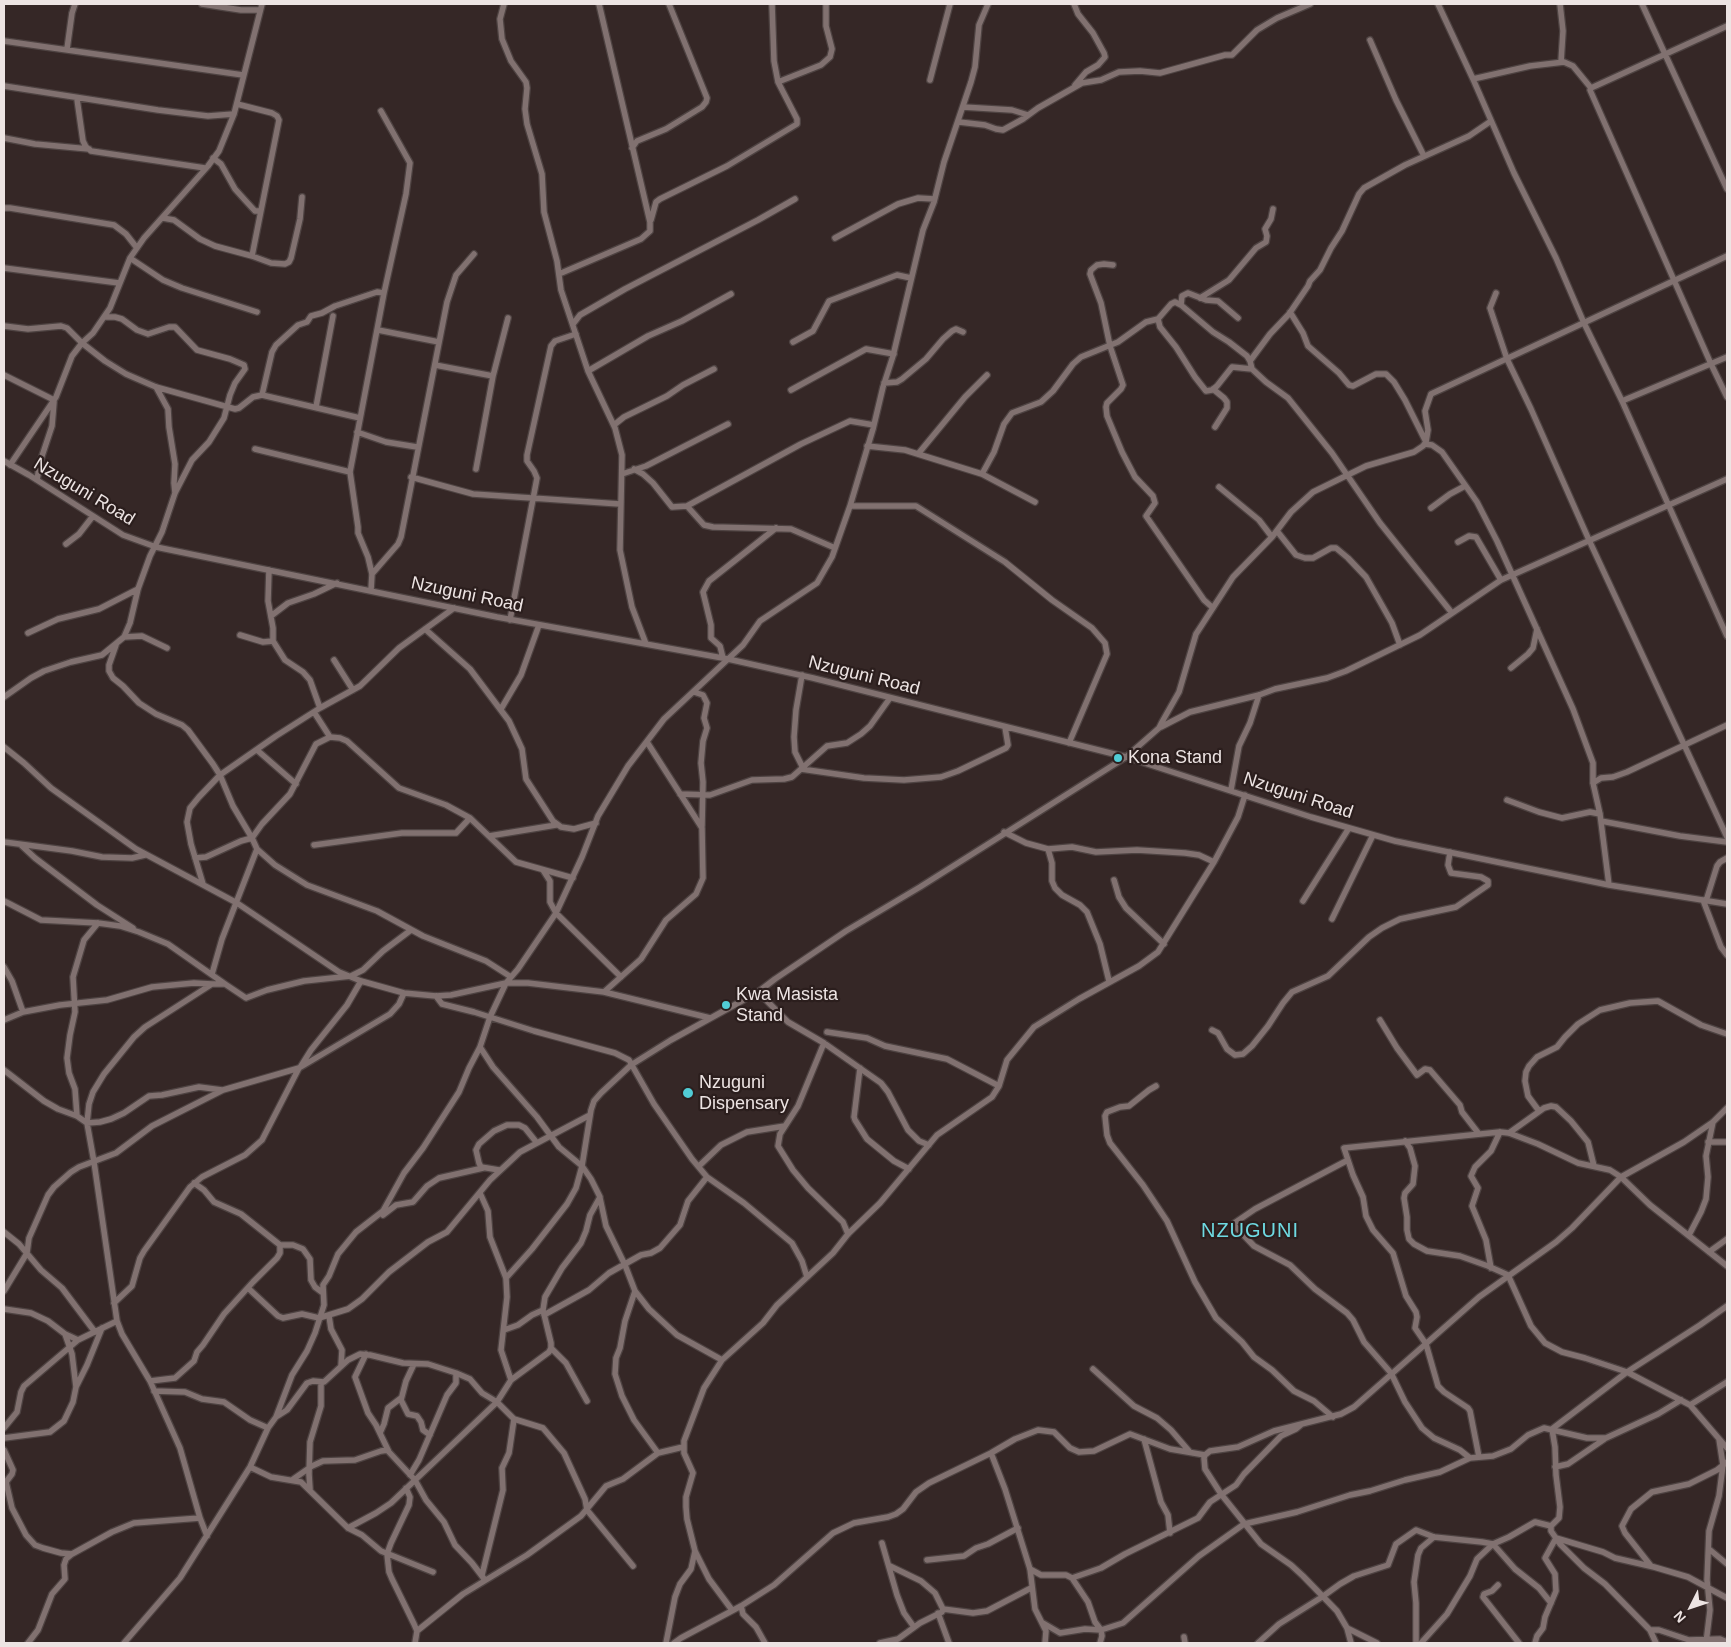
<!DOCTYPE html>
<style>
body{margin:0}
#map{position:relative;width:1731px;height:1647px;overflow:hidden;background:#352726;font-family:Arial,sans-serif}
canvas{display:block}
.frame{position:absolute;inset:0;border:5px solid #ede4e3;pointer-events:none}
.north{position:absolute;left:1666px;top:1582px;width:50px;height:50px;-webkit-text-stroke:4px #2b1e1d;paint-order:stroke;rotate:229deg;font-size:14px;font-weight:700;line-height:20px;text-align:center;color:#ede4e3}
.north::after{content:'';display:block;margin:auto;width:18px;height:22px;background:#ede4e3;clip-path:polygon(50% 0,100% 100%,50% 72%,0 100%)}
</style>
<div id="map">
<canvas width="1731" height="1647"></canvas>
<div class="frame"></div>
<div class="north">N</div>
</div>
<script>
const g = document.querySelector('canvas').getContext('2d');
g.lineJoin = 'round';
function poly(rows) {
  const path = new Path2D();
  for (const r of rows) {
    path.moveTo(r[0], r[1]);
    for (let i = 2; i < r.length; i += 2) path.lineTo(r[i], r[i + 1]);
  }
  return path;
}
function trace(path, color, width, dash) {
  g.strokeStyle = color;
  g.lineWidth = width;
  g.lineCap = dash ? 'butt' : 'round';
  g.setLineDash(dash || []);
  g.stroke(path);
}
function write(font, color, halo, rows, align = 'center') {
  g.font = font + ' Arial,sans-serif';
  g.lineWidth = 4.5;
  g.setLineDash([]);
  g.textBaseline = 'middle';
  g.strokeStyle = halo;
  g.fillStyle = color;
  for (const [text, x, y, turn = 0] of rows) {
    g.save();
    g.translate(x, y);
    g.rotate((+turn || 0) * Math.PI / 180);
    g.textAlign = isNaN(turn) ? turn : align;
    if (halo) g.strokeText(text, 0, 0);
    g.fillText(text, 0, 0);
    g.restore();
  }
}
const minor = poly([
 [202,4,241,10,260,10],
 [504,4,500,19,502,39,511,61,526,82,527,88,525,109,527,124,542,174,544,212,557,261,561,290,588,371,615,428,622,455,620,550,632,607,646,644],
 [1074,4,1078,14,1093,33,1104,53,1105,57,1098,65,1086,72,1075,85],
 [1438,4,1473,79,1514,173,1556,258,1584,323,1622,401,1727,636],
 [1560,4,1563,31,1561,62],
 [1642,4,1727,189],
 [1727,26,1591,88,1590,90,1711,364,1727,397],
 [1370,40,1396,100,1424,156],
 [4,41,243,75],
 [67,49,72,13,75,4],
 [1473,79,1530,66,1564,62,1573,66,1591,88],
 [930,80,950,4],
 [778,82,821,65,830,57,832,49,826,26,826,4],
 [4,86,158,110,208,116,234,114],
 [77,99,83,141,86,147,91,151,205,168],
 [963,107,1012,110,1028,115],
 [959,122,985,125,996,129,1003,130,1023,119,1038,108,1082,83,1101,80,1119,72,1140,71,1160,73,1225,55,1232,55,1257,30,1277,18,1310,4],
 [4,138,35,144,89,149],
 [632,148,637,141,666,129,702,107,706,102,707,98,669,4],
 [213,158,221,164,235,189,244,199,255,211,260,211],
 [4,208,10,208,114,225,126,234,137,248],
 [163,218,174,220,200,239,215,246,252,256,279,120,277,116,272,113,237,104],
 [651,220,656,202,660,199,727,166,797,124,797,119,778,82,774,61,772,4],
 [835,238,898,204,918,198,934,199],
 [252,256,271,263,285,264,289,262,291,258,300,219,302,197],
 [130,258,163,280,182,288,257,312],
 [1113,265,1104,264,1097,265,1091,270,1090,274,1101,303,1110,346,1123,385,1121,389,1107,403,1106,407,1107,416,1122,452,1135,477,1153,496,1155,503,1146,516,1204,600,1213,608],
 [4,268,119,283],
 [559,274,641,239,650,231,650,222,599,4],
 [1496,293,1490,308,1507,359,1531,409,1589,540,1727,837],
 [1200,298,1229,280,1256,248,1266,242,1267,236,1265,229,1271,219,1273,209],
 [1181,305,1182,296,1188,293,1206,300,1218,301,1238,318],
 [1290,312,1303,333,1308,346,1339,373,1349,385,1353,386,1376,374,1386,374,1394,382,1405,400,1426,442],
 [1158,319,1171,304,1175,302,1181,305,1213,332,1229,342,1247,356,1250,361],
 [573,324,580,315,625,289,758,220,795,199],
 [4,326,28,329,61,326,67,328,82,343,105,361,126,374,156,387,235,409,239,408,253,397,262,395,360,418],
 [378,330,439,342],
 [793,342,813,331,829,301,897,275,911,278],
 [435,365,493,376],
 [1252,369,1250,361,1270,334,1289,314,1308,286,1310,281,1320,270,1331,248,1342,231,1359,194,1364,188,1405,165,1469,136,1491,121],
 [588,371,648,336,682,321,731,294],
 [4,375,54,400],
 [884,383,897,382,902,379,926,359,943,339,952,331,956,329,963,332],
 [156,387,168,409,169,427,175,464,174,483,175,493],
 [1213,389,1224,398,1227,402,1227,408,1215,427],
 [791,390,866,349,894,354],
 [262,395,272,352,276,345,298,325,307,322,311,316,322,313,335,306,377,292,384,293],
 [1622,401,1727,357],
 [316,407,333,316],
 [614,425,624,417,667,396,683,385,714,369],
 [357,432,386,442,417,447],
 [1425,444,1432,445,1442,452,1477,502,1497,541,1573,709,1593,763,1593,783,1600,814,1609,885],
 [867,446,905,450,982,474,994,452,1004,424,1012,413,1041,402,1053,391,1073,364,1081,357,1118,342,1146,322,1158,319,1160,327,1176,347,1195,377,1206,391,1212,390,1217,386,1232,367,1252,369,1266,382,1288,398,1332,453,1380,523,1452,613],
 [255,449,350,472],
 [918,454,965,397,987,375],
 [4,461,29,475,123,535,156,547,497,617,728,659,813,678,1126,757,1311,817,1395,841,1609,885,1727,904],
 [10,465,56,397,72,356,82,343,93,333,110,308,130,258,144,238,208,166,219,151,234,114,262,4],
 [476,469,493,376,508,318],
 [634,469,643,474,653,483,672,507,687,506,704,525,713,527,791,529,835,548],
 [622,474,646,466,728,424],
 [982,474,1035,502],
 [411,477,473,494,620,504],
 [37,480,40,462,52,426,54,402],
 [1219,487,1259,520,1272,537],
 [687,506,801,444,850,421,874,425],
 [850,506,916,506,1005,562,1052,600,1092,628,1105,643,1107,654,1069,743],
 [1431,508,1450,494,1465,486],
 [1277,531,1296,555,1305,558,1313,558,1331,548,1336,548,1348,558,1366,577,1392,623,1400,645],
 [1458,542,1469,536,1476,537,1501,580],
 [66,544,79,534,93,516],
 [269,570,268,601,273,628,273,641,285,660,303,672,310,680,320,708],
 [372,574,398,544,401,537,447,302,456,275,474,254],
 [371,590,372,574,368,557,358,533,358,527,350,472,384,293,406,194,410,163,381,111],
 [271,616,288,603,314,594,337,583],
 [510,620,537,478,534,471,527,461,527,455,551,346,555,341,576,334],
 [425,629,470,669,509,721,522,749,526,779,553,821,561,827,574,829,596,823],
 [28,633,58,619,99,609,138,589],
 [240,635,263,642,273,641],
 [124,637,142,636,167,648],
 [116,645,109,665,109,671,113,678,123,686,139,703,156,714,182,725,188,730,213,764,220,775,233,806,252,838,241,841,206,857,195,858],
 [723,658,720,646,711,638,711,625,703,592,709,581,776,528],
 [334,660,353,690],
 [1511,668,1528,654,1533,648,1537,629],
 [802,675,796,710,794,737,795,752,803,768],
 [694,692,703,695,707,703,704,718,707,728,703,741,701,763,703,782,702,826],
 [4,697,31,678,44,671,71,662,102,655,124,637,130,623,138,589,150,556,162,532,175,493,192,460,209,442,224,418,230,395,235,383,245,369,244,365,230,359,197,350,175,327,169,327,148,334,137,330,122,319,115,317,105,317],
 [501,709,521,675,539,625],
 [314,712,330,737],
 [1161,727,1190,712,1259,695,1275,689,1327,678,1346,671,1420,635,1501,580,1727,479],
 [4,747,24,763,51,788,136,849,237,903,339,972,361,981,404,993,436,996,451,995,506,983,528,983,604,992,710,1018],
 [257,750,296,784],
 [801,769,864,778,904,780,941,777,958,771,1006,748,1008,745,1005,727],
 [1593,783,1601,778,1613,777,1627,772,1727,725],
 [1231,790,1239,746,1250,723,1259,695],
 [680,794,710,795,752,780,784,779,792,777,827,746,847,743,861,734,870,726,890,698],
 [1507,800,1539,812,1562,818,1590,812,1600,814],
 [1601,821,1680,836,1727,842],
 [1004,832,1026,843,1048,849,1072,847,1096,852,1137,850,1185,853,1199,855,1214,862],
 [489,836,556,825],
 [4,842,72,851,102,857,132,858,145,855],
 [21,845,35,858,97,905,133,928],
 [314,845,402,833,456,833,470,818],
 [257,849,275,865,307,885,377,911,423,936,486,961,511,977],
 [1048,849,1052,863,1052,881,1055,888,1062,895,1080,905,1087,912,1100,944,1109,981],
 [543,870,550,881,550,902,556,913,621,977],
 [1114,880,1119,897,1126,908,1164,944],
 [203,884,191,844,187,822,190,808,199,797,220,775,276,736,320,708,360,686,399,648,454,608],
 [1703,900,1721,947,1727,955],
 [4,901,41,920,98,923,120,926,139,932,168,944,225,984],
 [1303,901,1349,828],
 [1706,901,1717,866,1720,862,1727,858],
 [1332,919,1373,835],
 [4,967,12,981,23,1012],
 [212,974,222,939,257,849,252,838,262,824,290,794,316,744,330,737,340,738,347,741,399,788,446,805,470,818,516,862,573,878],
 [604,992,641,959,666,920,696,894,703,878,702,828,647,742],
 [758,992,788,1022,824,1043,881,1083,888,1092,908,1130,919,1141,929,1145],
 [436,996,442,1004,474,1012,534,1031,615,1053,629,1060,654,1104,692,1159,707,1177,744,1203,792,1243,802,1261,807,1277],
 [4,1020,23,1012,60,1005,107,1000,152,987,194,983,212,984],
 [1380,1020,1397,1048,1417,1075,1425,1069,1430,1070,1460,1105,1462,1112,1479,1134],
 [1212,1030,1218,1033,1227,1049,1235,1055,1243,1054,1252,1046,1268,1026,1283,1003,1292,992,1328,976,1369,937,1382,928,1400,919,1456,907,1488,885,1488,881,1481,877,1451,873,1448,865,1450,852],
 [827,1032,867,1038,885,1046,947,1059,999,1086],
 [824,1043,798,1106,780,1134,778,1146,793,1170,808,1188,843,1222,848,1234],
 [480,1047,493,1067,537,1117,559,1147,582,1166,576,1188,567,1204,532,1249,506,1278],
 [301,1066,311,1050,347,1005,361,981],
 [860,1068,854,1117,855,1120,867,1139,894,1161,909,1169],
 [4,1070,44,1101,58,1109,77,1116,87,1123,100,1122,111,1119,124,1113,149,1096,162,1095,199,1087,222,1090],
 [1156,1086,1149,1090,1129,1106,1120,1107,1107,1112,1105,1116,1107,1135,1110,1143,1143,1185,1167,1221,1195,1282,1216,1318,1242,1342,1254,1357,1272,1370,1294,1391,1314,1401,1333,1417],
 [1539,1111,1528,1096,1525,1081,1526,1072,1529,1066,1537,1057,1557,1047,1565,1037,1578,1024,1600,1010,1630,1003,1658,1001,1701,1025,1727,1034],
 [77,1116,75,1089,69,1073,67,1058,70,1035,75,1012,73,977,84,940,98,923],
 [1509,1133,1544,1108,1551,1106,1556,1107,1571,1121,1588,1142,1594,1166],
 [1405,1141,1410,1148,1415,1166,1413,1184,1405,1193,1404,1198,1407,1217,1407,1230,1409,1239,1414,1244,1427,1251,1460,1256,1488,1266,1508,1275,1531,1326,1545,1343,1562,1352,1585,1358,1627,1372,1690,1405,1727,1448],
 [1708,1142,1727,1142],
 [1348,1160,1255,1209,1233,1224,1254,1246,1290,1265,1315,1289,1347,1313,1353,1320,1364,1342,1391,1373,1405,1402,1422,1428,1434,1438,1460,1450,1470,1458],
 [699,1166,721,1145,747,1132,785,1126],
 [499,1170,481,1167,479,1163,476,1150,479,1144,494,1131,507,1125,519,1125,525,1128,537,1143],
 [194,1183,204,1190,214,1202,241,1214,280,1245,293,1245,303,1249,310,1259,311,1280,315,1287,323,1293],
 [480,1193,488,1211,490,1237,506,1278,507,1297,501,1350,511,1380],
 [600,1198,606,1226,625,1265,635,1291,649,1309,677,1335,722,1360],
 [383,1215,396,1205,413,1202,427,1186,439,1178,483,1168],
 [4,1232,19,1244,41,1270,62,1288,95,1332],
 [1689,1235,1701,1212,1706,1199,1708,1177,1706,1156,1713,1122],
 [1709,1252,1727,1239],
 [1491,1268,1486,1240,1472,1206,1478,1188,1471,1176,1475,1167,1491,1151,1500,1132],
 [248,1288,278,1316,283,1318,302,1314,319,1318,348,1309,362,1299,389,1272,428,1242,447,1232,490,1180,520,1152,590,1115],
 [4,1291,27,1253,29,1238,48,1195,54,1187,71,1172,79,1167,116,1153,152,1126,223,1090,299,1068,390,1014,399,1004,404,993],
 [635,1291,625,1321,620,1348,616,1358,615,1374,622,1396,634,1420,658,1453],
 [114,1303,132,1286,140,1258,144,1251,190,1187,202,1177,245,1155,262,1140,299,1068],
 [4,1309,31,1313,48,1321,65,1334,78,1340,117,1321],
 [544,1315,589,1290,609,1273,641,1255,651,1253,660,1248,680,1225,688,1201,707,1177],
 [329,1316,331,1329,342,1350,341,1366],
 [504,1330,518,1325,532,1315,543,1310],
 [65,1334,72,1354,76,1387],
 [551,1348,566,1363,587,1401],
 [366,1354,355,1377,368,1413,376,1425,389,1452,415,1480,426,1500,444,1522,455,1545,472,1563,485,1580],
 [414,1364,406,1381,401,1400,408,1414,417,1416,421,1422,423,1430,430,1435],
 [1093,1369,1134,1406,1157,1418,1171,1430,1189,1451],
 [150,1381,175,1378,194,1361,197,1352,203,1345,224,1314,253,1282,277,1258,280,1253,280,1245],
 [154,1391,185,1392,202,1399,224,1402,250,1420,268,1428],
 [1690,1405,1727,1382],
 [276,1417,287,1410,307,1383,313,1381,324,1382,348,1360,360,1354,370,1355,403,1363,428,1364,456,1373,470,1379,482,1393,497,1402,514,1419,543,1428,564,1453,585,1499,587,1510,633,1566],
 [4,1428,17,1412,21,1392,24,1386,78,1340],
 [380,1433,384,1424,388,1408,401,1398],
 [4,1438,50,1432,64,1421,73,1402,76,1387,87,1365,102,1328],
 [1144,1439,1161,1502,1168,1515,1170,1533],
 [4,1450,13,1470,12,1474,6,1482,12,1508,26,1535,35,1545,43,1548,61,1553,72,1554,112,1532,134,1523,200,1518],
 [991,1453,1005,1489,1030,1569,1035,1609,1046,1631,1045,1643],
 [1479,1457,1470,1411,1468,1408,1444,1392,1438,1386,1426,1344,1415,1328,1417,1317,1416,1312,1406,1296,1393,1253,1373,1230,1366,1216,1363,1197,1353,1175,1344,1148,1500,1132,1509,1133,1538,1144,1578,1163,1610,1170,1621,1177,1650,1205,1727,1266],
 [250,1467,271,1477,301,1482,348,1528,362,1535,381,1551,433,1572],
 [1555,1467,1568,1464,1606,1438,1658,1414,1681,1400],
 [410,1475,419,1460,447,1395,456,1383,456,1373],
 [292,1480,312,1466,323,1461,355,1460,381,1451,388,1450],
 [406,1488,410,1497,409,1505,391,1543,387,1554,389,1572,392,1579,414,1624,417,1631,415,1643],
 [310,1489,309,1474,310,1442,321,1406,321,1383],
 [348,1528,376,1513,391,1503,497,1402,511,1380,549,1352,551,1348,551,1343,543,1310,545,1297,562,1268,581,1243,586,1231,590,1215,600,1197,591,1179,582,1166,591,1110,594,1101,601,1093,631,1065,671,1040,758,992,775,979,846,931,920,887,1126,757,1159,728,1162,722,1179,692,1196,634,1233,577,1272,537,1291,512,1313,492,1366,466,1414,452,1423,446,1426,442,1428,430,1425,411,1431,394,1727,256],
 [207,1536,200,1518,180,1448,150,1381,122,1334,117,1321,94,1162,87,1123,89,1104,93,1092,104,1074,134,1037,145,1027,212,984,225,984,246,998,267,990,304,981,351,976,363,970,383,951,411,930],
 [882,1543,897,1595,904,1613,914,1627],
 [1709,1549,1727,1564],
 [695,1551,709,1579,732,1610],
 [927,1560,964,1556,976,1548,988,1544,1018,1528],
 [1651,1566,1625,1533,1622,1526,1631,1509,1652,1492,1689,1484,1717,1470,1727,1462],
 [1030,1569,1041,1575,1066,1575,1072,1578,1088,1602,1095,1622,1101,1630,1102,1636,1100,1643],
 [482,1575,501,1498,503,1490,502,1468,509,1453,514,1419],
 [1072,1578,1101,1568,1125,1554,1198,1518,1210,1502,1236,1485,1244,1474,1281,1436,1296,1429,1302,1424],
 [1498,1585,1492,1591,1484,1594,1483,1597,1519,1643],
 [741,1606,743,1614,756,1627,765,1643],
 [943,1609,973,1613,987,1611,1031,1588],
 [938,1613,949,1643],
 [1043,1623,1060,1633,1085,1629,1101,1630,1123,1623,1199,1556,1244,1524,1297,1512,1350,1495,1370,1491,1405,1480,1440,1472,1470,1458,1493,1456,1511,1449,1528,1435,1544,1428,1587,1438,1606,1438],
 [1347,1628,1377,1643],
 [1650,1630,1659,1630,1689,1640,1720,1639,1727,1642],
 [417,1631,463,1594,527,1555,581,1516,606,1486,623,1479,658,1453,683,1447],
 [1184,1637,1185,1643],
 [28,1643,38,1630,52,1594,65,1579,64,1565,66,1559,72,1554],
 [124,1643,180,1578,250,1467,268,1428,276,1417,292,1375,307,1351,315,1333,324,1305,323,1285,329,1276,338,1254,356,1232,383,1211,404,1173,423,1148,459,1092,469,1068,480,1047,490,1017,506,983,518,969,556,913,582,857,598,816,628,766,664,719,743,645,760,621,817,583,832,557,850,506,873,429,883,387,893,356,923,230,934,202,944,162,971,82,975,67,979,25,988,4],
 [666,1643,675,1597,680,1584,691,1569,695,1551,687,1519,686,1507,686,1497,693,1473,684,1453,684,1441,704,1388,722,1360,763,1323,777,1305,833,1253,848,1234,880,1203,937,1135,992,1097,999,1086,1007,1060,1034,1027,1079,999,1139,966,1158,952,1214,862,1238,817,1245,795],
 [674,1643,681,1638,741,1606,774,1585,833,1533,854,1523,888,1517,896,1514,903,1509,916,1492,929,1483,991,1453,1015,1439,1038,1430,1054,1432,1070,1448,1079,1452,1094,1451,1130,1434,1170,1449,1205,1455],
 [880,1643,898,1639,920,1623,942,1612,943,1609,935,1593,921,1581,890,1566],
 [1258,1643,1279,1624,1322,1597,1340,1584,1354,1576,1388,1565,1396,1544,1416,1530,1434,1537,1482,1542,1493,1544,1509,1537,1535,1522,1551,1526],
 [1351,1643,1347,1628,1337,1611,1303,1576,1291,1565,1261,1544,1221,1494,1205,1469,1204,1458,1205,1455,1210,1451,1238,1447,1274,1431,1341,1414,1354,1407,1479,1297,1556,1242,1572,1228,1621,1177,1684,1142,1713,1122,1727,1108],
 [1416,1643,1416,1603,1414,1582,1418,1555,1421,1548,1434,1537],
 [1421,1643,1447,1614,1470,1576,1477,1559,1493,1544,1515,1569,1539,1588,1551,1603],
 [1535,1643,1537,1636,1543,1628,1545,1617,1556,1591,1555,1574,1545,1558,1556,1538,1603,1552,1615,1558,1654,1567,1688,1577,1727,1598],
 [1656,1643,1650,1630,1605,1584,1584,1568,1560,1544,1551,1531,1551,1526,1559,1518,1560,1507,1556,1475,1555,1447,1552,1429,1627,1372,1700,1325,1727,1306],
 [1706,1643,1710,1610,1707,1580,1709,1531,1719,1496,1723,1465,1719,1439]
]);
const markers = [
 [1118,758,5,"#51ccd5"],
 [726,1005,5,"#51ccd5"],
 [688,1093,6,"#51ccd5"]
];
const streetNames = [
 ["Nzuguni Road",84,492,31],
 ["Nzuguni Road",467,595,12],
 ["Nzuguni Road",864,676,14],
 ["Nzuguni Road",1298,796,18]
];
const poiNames = [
 ["Kona Stand",1128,758],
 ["Kwa Masista",736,995],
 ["Stand",736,1016],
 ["Nzuguni",699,1083],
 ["Dispensary",699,1104]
];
const quarterNames = [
 ["NZUGUNI",1250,1231]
];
trace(minor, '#4e4342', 8);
trace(minor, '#817170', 5.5);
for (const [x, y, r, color] of markers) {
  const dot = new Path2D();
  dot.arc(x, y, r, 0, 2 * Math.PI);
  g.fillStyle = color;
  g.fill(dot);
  trace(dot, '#2b1e1d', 2);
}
write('18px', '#ede4e3', '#2b1e1d', streetNames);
write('18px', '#ede4e3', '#2b1e1d', poiNames, 'left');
g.letterSpacing = '1px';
write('20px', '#6edae2', '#2b1e1d', quarterNames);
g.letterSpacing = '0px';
</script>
